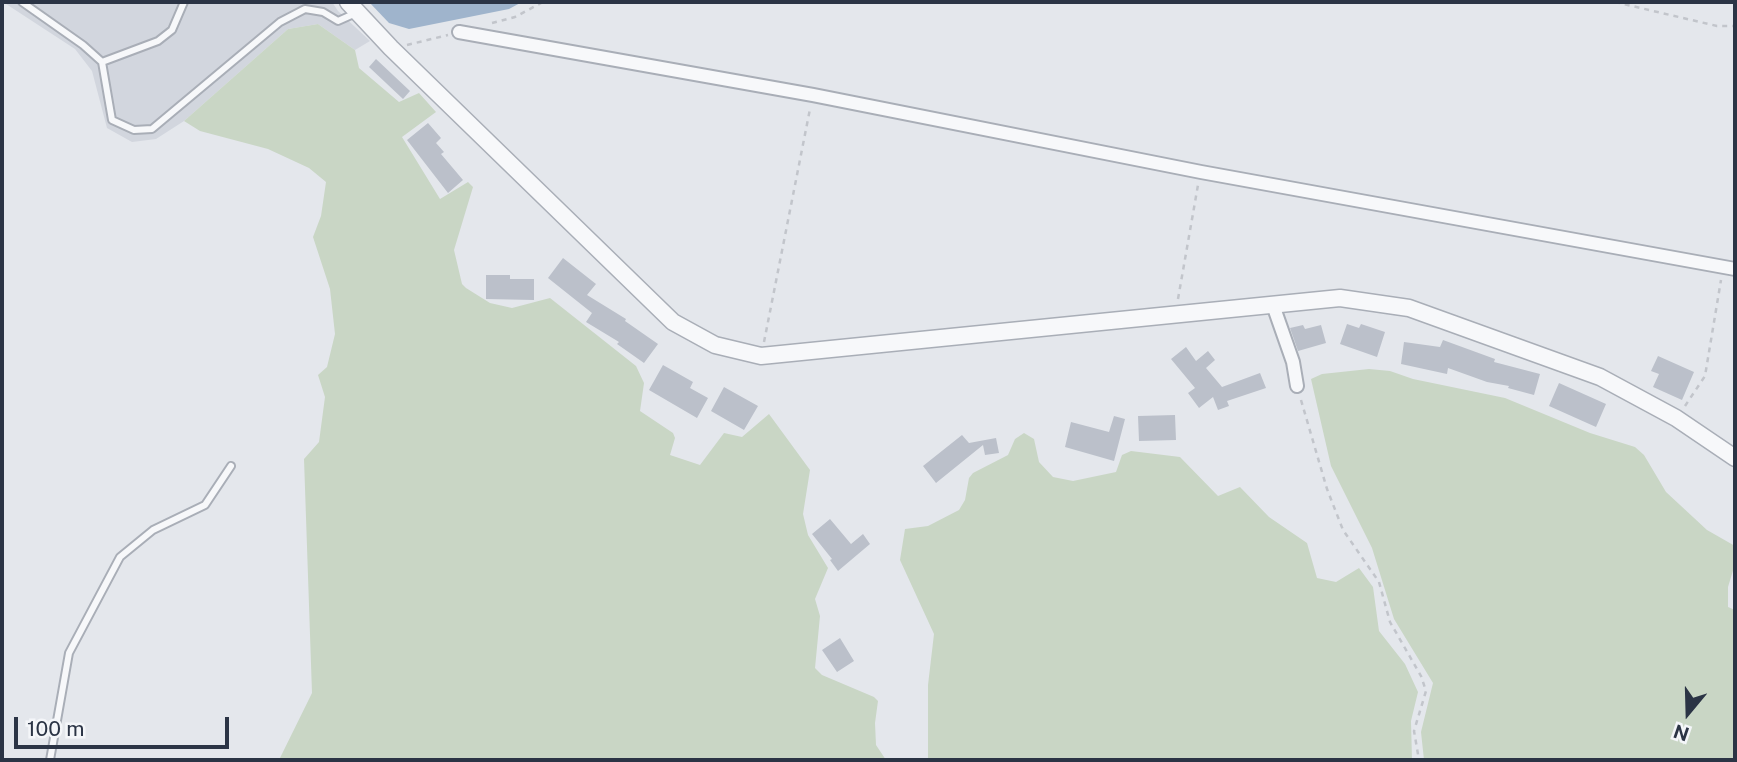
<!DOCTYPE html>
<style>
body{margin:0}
#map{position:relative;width:1737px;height:762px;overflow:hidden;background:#e4e7ec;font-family:"Public Sans",sans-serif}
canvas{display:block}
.frame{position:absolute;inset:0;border:4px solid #2b3445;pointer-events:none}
.north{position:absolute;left:1653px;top:678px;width:70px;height:70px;-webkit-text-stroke:5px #f4f6f9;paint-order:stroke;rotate:199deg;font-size:19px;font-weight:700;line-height:28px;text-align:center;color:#2b3445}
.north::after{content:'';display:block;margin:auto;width:24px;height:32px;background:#2b3445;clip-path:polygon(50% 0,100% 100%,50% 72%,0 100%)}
.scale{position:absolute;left:14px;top:717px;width:215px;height:32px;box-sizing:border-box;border:4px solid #2b3445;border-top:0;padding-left:9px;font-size:21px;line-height:24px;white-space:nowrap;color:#2b3445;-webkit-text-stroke:5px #f4f6f9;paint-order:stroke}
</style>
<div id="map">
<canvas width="1737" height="762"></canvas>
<div class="frame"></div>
<div class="north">N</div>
<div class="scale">100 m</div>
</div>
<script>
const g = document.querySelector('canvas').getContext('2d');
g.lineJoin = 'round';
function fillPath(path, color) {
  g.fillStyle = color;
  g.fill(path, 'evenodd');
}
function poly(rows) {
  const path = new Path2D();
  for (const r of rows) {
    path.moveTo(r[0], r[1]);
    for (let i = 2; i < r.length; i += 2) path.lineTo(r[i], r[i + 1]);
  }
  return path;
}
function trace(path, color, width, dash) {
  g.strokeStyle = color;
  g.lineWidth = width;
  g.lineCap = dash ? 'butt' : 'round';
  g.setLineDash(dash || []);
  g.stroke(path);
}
const built = poly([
 [3,2,332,2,338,11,370,41,355,50,318,24,288,29,184,121,156,139,132,142,107,128,92,71,75,49]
]);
const green = poly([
 [318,24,355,50,359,68,399,102,419,93,436,112,402,137,440,199,468,182,473,187,454,250,462,284,466,288,490,303,512,308,550,298,636,366,644,383,640,411,673,433,675,438,670,455,700,465,724,433,742,437,769,414,810,470,803,514,808,535,828,568,815,599,820,616,815,668,822,675,874,697,878,701,875,723,876,745,886,760,279,760,312,693,304,459,319,442,325,397,318,375,327,367,335,334,330,289,313,237,321,216,326,182,309,168,268,149,200,131,184,121,288,29],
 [1369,369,1390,371,1413,379,1505,398,1590,433,1635,447,1644,455,1666,492,1707,530,1735,546,1735,564,1728,587,1728,607,1735,610,1735,760,1424,760,1421,732,1433,683,1394,619,1372,548,1331,466,1311,379,1322,374],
 [1024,433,1034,439,1039,462,1053,477,1073,481,1116,472,1122,455,1131,451,1180,457,1218,496,1240,487,1269,517,1307,543,1317,578,1336,582,1359,568,1373,587,1379,631,1405,664,1418,692,1411,721,1412,760,928,760,928,685,934,634,900,560,905,529,928,526,959,510,965,500,969,478,973,473,1008,455,1015,439]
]);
const water = poly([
 [369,2,522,2,509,9,409,29,389,23]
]);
const building = poly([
 [376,59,410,91,403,99,369,67],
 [428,123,441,138,436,143,444,152,441,154,463,180,448,193,407,140],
 [563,258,596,284,587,295,626,319,625,321,658,344,644,363,617,344,619,342,586,322,592,313,548,278],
 [486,275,510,275,510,279,534,279,534,300,486,299],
 [1347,324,1359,328,1361,324,1385,332,1377,357,1340,344],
 [1303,325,1305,329,1321,325,1326,343,1298,351,1290,328],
 [1443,340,1495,359,1494,362,1540,374,1534,395,1508,388,1509,386,1487,382,1448,368,1447,374,1401,364,1404,342,1440,347],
 [1186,347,1196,361,1208,351,1215,360,1206,368,1222,387,1260,373,1266,388,1227,401,1229,406,1218,410,1213,397,1199,408,1188,393,1195,388,1171,359],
 [1658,356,1694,372,1682,400,1653,387,1659,374,1651,371],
 [663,365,693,382,690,388,708,398,697,418,649,390],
 [1559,383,1606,404,1596,427,1549,406],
 [724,387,758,406,744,430,711,411],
 [1175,415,1176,440,1139,441,1138,416],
 [1114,416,1125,419,1114,461,1065,447,1071,422,1109,432],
 [962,435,969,443,996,438,999,453,985,455,983,445,936,483,923,466],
 [830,519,851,544,863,534,870,544,838,571,830,560,832,559,812,534],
 [840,638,854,661,837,672,822,650]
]);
const path = poly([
 [1615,2,1717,26,1735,26],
 [492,23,515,17,543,2],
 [407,45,448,35],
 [1178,299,1198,185],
 [764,342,810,109],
 [1301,400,1327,489,1343,530,1379,582,1390,622,1421,676,1426,691,1414,731,1419,760],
 [1685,406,1705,376,1721,280]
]);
const service = poly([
 [22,2,83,45,102,62,112,120,134,130,152,129,280,22,305,9,323,12,338,21,356,13],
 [102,62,158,41,172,30,184,2],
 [50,760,69,653,120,557,153,530,205,505,231,466]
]);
const minor = poly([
 [459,32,813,95,1201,172,1735,269],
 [1273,305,1293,362,1297,386]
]);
const tertiary = poly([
 [348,2,391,48,673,322,715,345,761,356,1340,298,1409,308,1600,377,1676,418,1735,458]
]);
fillPath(built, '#d2d6de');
fillPath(green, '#c9d6c5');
fillPath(water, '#9fb4cc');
fillPath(building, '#bbc0ca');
trace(service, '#a9aeb7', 10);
trace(minor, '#a9aeb7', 16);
trace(tertiary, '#a9aeb7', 19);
trace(path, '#c2c5cb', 2.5, [5, 5]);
trace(service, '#f7f8fa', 6);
trace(minor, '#f7f8fa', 12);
trace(tertiary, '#f7f8fa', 16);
</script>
